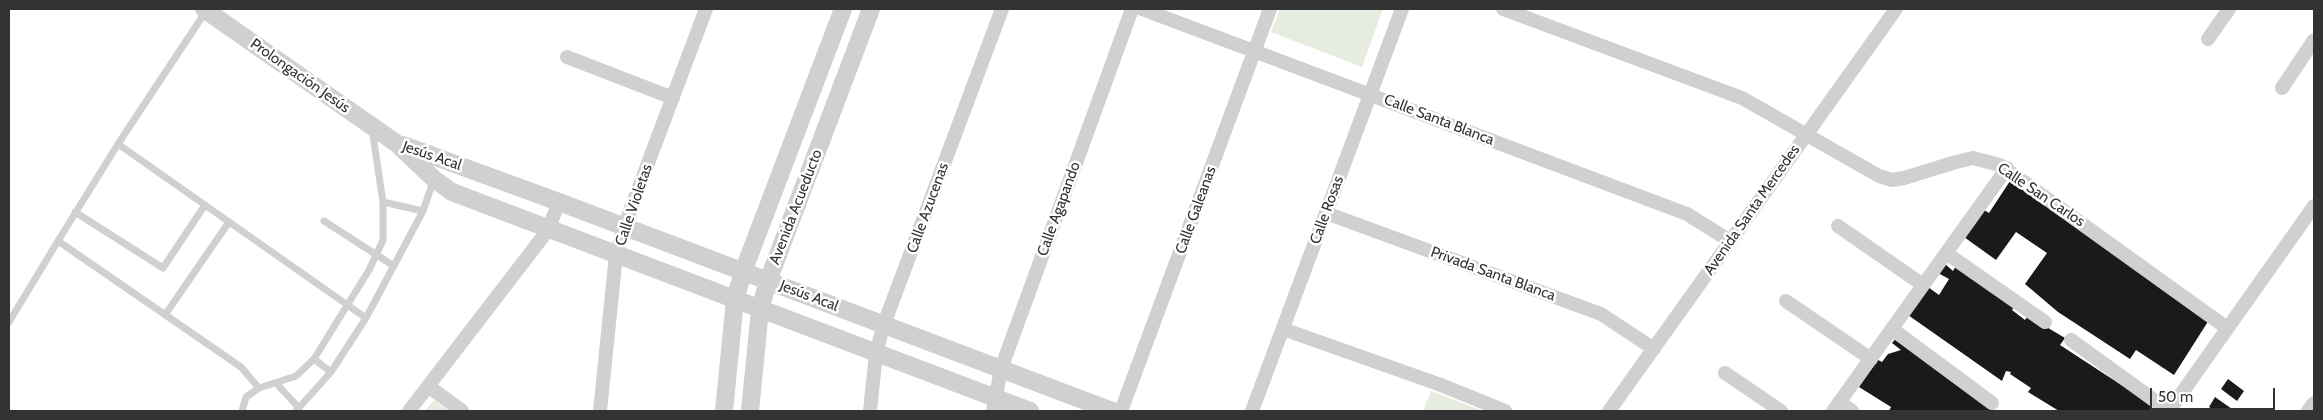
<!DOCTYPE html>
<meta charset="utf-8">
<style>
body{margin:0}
#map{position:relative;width:2323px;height:420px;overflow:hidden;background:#fff;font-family:Cabin,sans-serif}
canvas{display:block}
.frame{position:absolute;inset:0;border:10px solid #333;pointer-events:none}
.scale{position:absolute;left:2150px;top:388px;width:125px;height:22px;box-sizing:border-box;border:2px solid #333;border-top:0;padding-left:6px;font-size:15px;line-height:18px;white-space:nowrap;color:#333;-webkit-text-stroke:4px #fff;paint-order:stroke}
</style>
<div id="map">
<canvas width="2323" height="420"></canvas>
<div class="frame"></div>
<div class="scale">50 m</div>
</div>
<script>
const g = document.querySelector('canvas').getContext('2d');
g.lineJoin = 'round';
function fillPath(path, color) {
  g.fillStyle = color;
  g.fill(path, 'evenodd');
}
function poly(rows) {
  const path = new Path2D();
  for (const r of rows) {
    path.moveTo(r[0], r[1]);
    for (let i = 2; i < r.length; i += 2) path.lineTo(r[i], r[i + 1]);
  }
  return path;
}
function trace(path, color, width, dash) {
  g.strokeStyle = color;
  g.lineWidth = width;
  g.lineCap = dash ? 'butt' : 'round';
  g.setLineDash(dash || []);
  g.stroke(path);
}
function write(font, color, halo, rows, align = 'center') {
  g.font = font + ' Cabin,sans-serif';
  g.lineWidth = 5;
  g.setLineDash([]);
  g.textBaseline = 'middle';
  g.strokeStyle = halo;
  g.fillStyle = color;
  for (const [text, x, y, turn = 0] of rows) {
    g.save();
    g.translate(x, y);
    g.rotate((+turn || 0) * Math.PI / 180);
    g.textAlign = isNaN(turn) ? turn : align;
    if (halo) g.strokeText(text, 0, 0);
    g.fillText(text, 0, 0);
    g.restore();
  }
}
const green = poly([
 [1280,9,1383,9,1362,67,1271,32],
 [1431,391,1483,411,1423,411],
 [434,400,449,411,425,411]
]);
const building = poly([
 [2010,181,2209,320,2174,375,2136,350,2130,359,2058,312,2025,284,2047,253,2016,232,1996,260,1964,237,1984,210,1989,213],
 [1945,264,1953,271,1957,264,2015,305,2012,310,2025,320,2028,316,2065,338,2060,345,2152,405,2149,411,2059,411,2028,392,2031,388,2010,374,2011,372,2006,371,2002,381,1908,315,1928,287,1939,295,1949,279,1938,273],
 [1897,337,1947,378,1995,411,1889,411,1891,407,1859,387,1878,360,1882,362,1888,354,1901,350,1892,343],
 [2228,379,2244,391,2237,401,2221,389],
 [2215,397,2232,409,2230,411,2215,411,2209,407]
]);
const service = poly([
 [118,144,206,11],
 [383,202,423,211],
 [75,212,163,268,205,205],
 [324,221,394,266],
 [165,315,229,222],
 [9,322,58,241],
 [314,359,331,372],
 [276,383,299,408],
 [259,388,241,367,58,241,118,144,366,318],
 [242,411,246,397,259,388,296,376,314,359,369,270,383,240,383,202,372,129],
 [296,411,331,372,366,318,423,211,434,179]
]);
const minor = poly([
 [1142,9,1687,214,1730,241],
 [1503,9,1742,98,1879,176,1892,180,1904,178,1956,162,1973,158,2000,165,2227,328],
 [2208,39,2229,9],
 [567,57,673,98],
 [2282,88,2314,40],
 [1326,213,1601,314,1654,349],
 [1838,226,1923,285],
 [1946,253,2045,322],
 [1786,301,1871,359],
 [1283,329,1441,385,1505,411],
 [1892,329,1992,403],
 [2071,340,2169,411],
 [1725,373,1781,411],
 [428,386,462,411],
 [1839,402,1852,411],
 [409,411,548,230,559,202],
 [600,411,616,255,624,227,706,9],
 [870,411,876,353,884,324,1002,9],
 [993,411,1001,369,1132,9],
 [1121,411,1270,9],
 [1252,411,1402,9],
 [1609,411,1896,9],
 [1833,411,2007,168],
 [2169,411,2314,206],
 [2308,411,2314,403]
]);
const tertiary = poly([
 [204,9,396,143,434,179,452,192,1030,411],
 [403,145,559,202,1112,411],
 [724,411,735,300,743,272,843,9],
 [750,411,760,310,768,281,871,9]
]);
const streetNames = [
 ["Prolongación Jesús",300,76,35],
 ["Calle Santa Blanca",1439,120,21],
 ["Jesús Acal",432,156,19],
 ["Calle San Carlos",2041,195,34],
 ["Calle Violetas",634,205,-71],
 ["Avenida Acueducto",796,207,-69],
 ["Calle Azucenas",928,208,-70],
 ["Calle Agapando",1059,209,-70],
 ["Calle Galeanas",1196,210,-70],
 ["Calle Rosas",1327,210,-70],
 ["Avenida Santa Mercedes",1752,210,-55],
 ["Privada Santa Blanca",1493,274,20],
 ["Jesús Acal",809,296,21]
];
fillPath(green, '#e6ecdf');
fillPath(building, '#1a1a1a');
trace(service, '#d0d0d0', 7);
trace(minor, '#d0d0d0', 14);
trace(tertiary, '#d0d0d0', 18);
write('15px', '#333', '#fff', streetNames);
</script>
